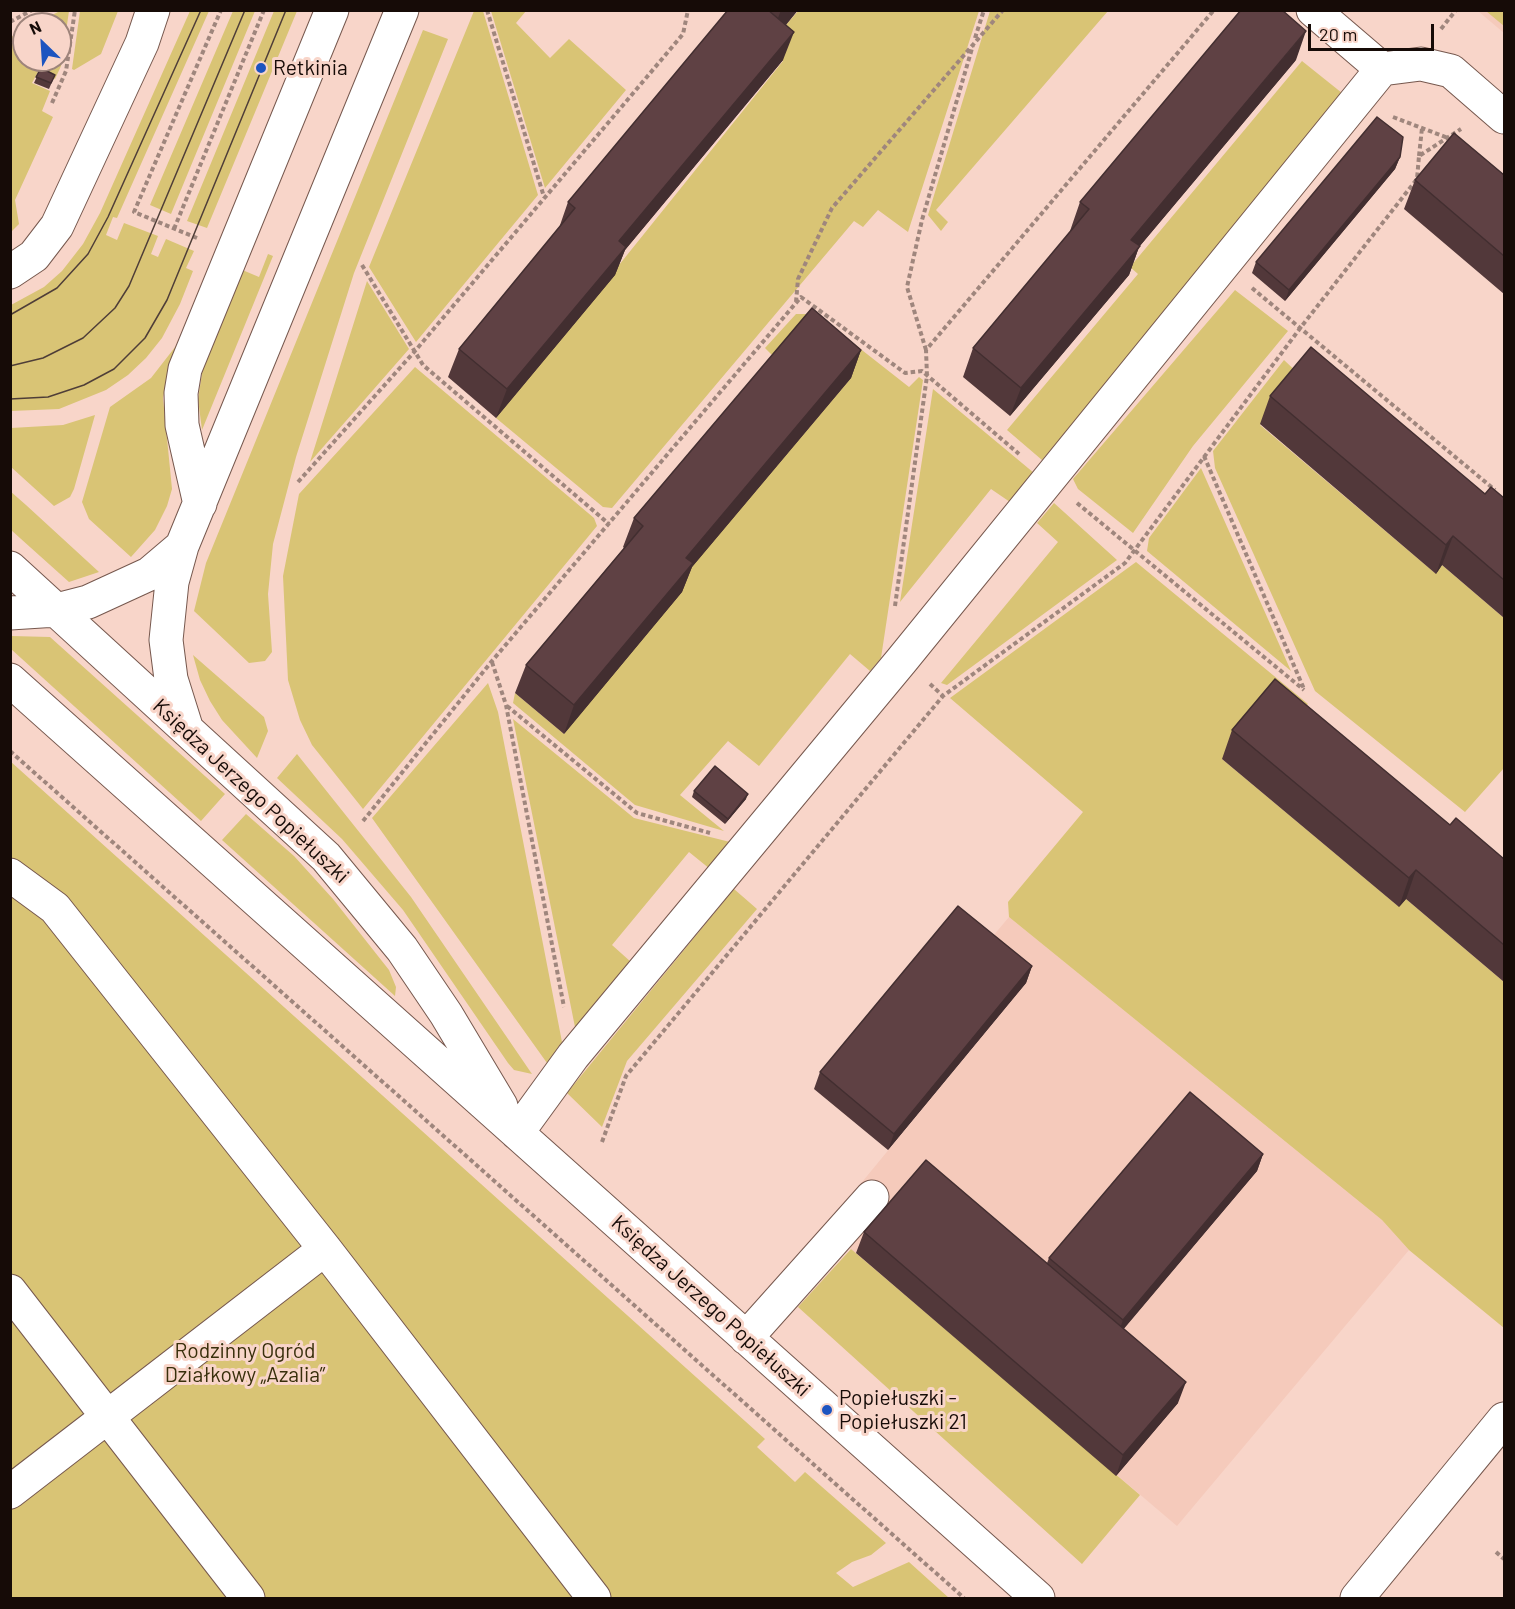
<!DOCTYPE html>
<meta charset="utf-8">
<style>
body{margin:0}
#map{position:relative;width:1515px;height:1609px;overflow:hidden;background:#f8d5c9;font-family:Barlow,sans-serif}
canvas{display:block}
.frame{position:absolute;inset:0;border:12px solid #160b07;pointer-events:none}
.north{position:absolute;left:12px;top:12px;width:60px;height:60px;box-sizing:border-box;background:#f8d5c9;border:2px solid #9e847b;border-radius:50%;rotate:335deg;font-size:16px;font-weight:700;line-height:24px;text-align:center;color:#160b07}
.north::after{content:'';display:block;margin:auto;width:21px;height:27px;background:#1c54c0;clip-path:polygon(50% 0,100% 100%,50% 72%,0 100%)}
.scale{position:absolute;left:1308px;top:24px;width:126px;height:27px;box-sizing:border-box;border:3px solid #160b07;border-top:0;padding-left:8px;font-size:18px;line-height:21px;white-space:nowrap;color:#160b07;-webkit-text-stroke:4px #f8d5c9;paint-order:stroke}
</style>
<div id="map">
<canvas width="1515" height="1609"></canvas>
<div class="frame"></div>
<div class="north">N</div>
<div class="scale">20 m</div>
</div>
<script>
const g = document.querySelector('canvas').getContext('2d');
g.lineJoin = 'round';
function fillPath(path, color) {
  g.fillStyle = color;
  g.fill(path, 'evenodd');
}
function poly(rows) {
  const path = new Path2D();
  for (const r of rows) {
    path.moveTo(r[0], r[1]);
    for (let i = 2; i < r.length; i += 2) path.lineTo(r[i], r[i + 1]);
  }
  return path;
}
function trace(path, color, width, dash) {
  g.strokeStyle = color;
  g.lineWidth = width;
  g.lineCap = dash ? 'butt' : 'round';
  g.setLineDash(dash || []);
  g.stroke(path);
}
function write(font, color, halo, rows, align = 'center') {
  g.font = font + ' Barlow,sans-serif';
  g.lineWidth = 6;
  g.setLineDash([]);
  g.textBaseline = 'middle';
  g.strokeStyle = halo;
  g.fillStyle = color;
  for (const [text, x, y, turn = 0] of rows) {
    g.save();
    g.translate(x, y);
    g.rotate((+turn || 0) * Math.PI / 180);
    g.textAlign = isNaN(turn) ? turn : align;
    if (halo) g.strokeText(text, 0, 0);
    g.fillText(text, 0, 0);
    g.restore();
  }
}
const built = poly([
 [1478,11,1504,11,1504,33],
 [1009,917,1382,1220,1409,1250,1177,1526,825,1227,1026,983,983,948]
]);
const green = poly([
 [60,11,69,11,61,66,55,79,38,72,32,83,50,91,42,111,53,117,15,200,19,224,11,232,11,37,24,29,24,60,60,60,60,24,34,24],
 [80,11,118,11,101,54,74,70,72,69],
 [190,11,209,11,117,218,113,217,106,235,117,240,124,223,158,236,151,254,158,257,166,239,194,251,186,268,193,271,180,304,162,338,146,358,128,375,106,390,59,409,11,411,11,305,44,287,62,271,83,244,100,213],
 [233,11,255,11,171,214,150,205],
 [274,11,297,11,207,228,187,221],
 [474,11,483,11,538,195,416,342,369,267],
 [491,11,526,11,516,23,550,58,569,39,626,90,545,188],
 [798,11,979,11,908,232,878,210,863,227,854,221,612,508,603,507,496,418,783,61,768,46],
 [990,11,1108,11,936,210,948,222,941,231,928,215],
 [1486,11,1504,11,1504,26],
 [423,30,448,39,354,273,296,457,273,544,268,594,272,652,265,661,249,663,194,611,206,563],
 [1302,61,1347,97,1042,460,1007,430,1138,274,1130,267],
 [268,254,273,256,202,430,198,399,203,367,240,269,259,277],
 [367,281,409,349,310,462],
 [1235,290,1288,331,1193,446,1133,533,1078,489,1073,479],
 [796,314,816,314,909,387,919,377,923,380,881,658,870,671,850,654,759,766,728,741,680,795,724,831,635,805,513,703,515,693,564,734,675,586,850,379,779,362,765,348],
 [179,342,168,373,163,398,172,489,167,506,155,530,131,557,89,519,82,502,110,407,151,378],
 [1284,360,1301,376,1260,425,1435,573,1442,565,1504,618,1504,768,1465,812,1315,691,1215,468,1213,451],
 [415,367,594,518,597,526,363,809,312,745,300,720,288,680,283,576,299,494],
 [933,389,1034,473,1010,502,991,489,900,602],
 [95,415,74,489,70,497,54,506,11,467,11,428,63,425],
 [1201,468,1291,671,1147,551,1149,538],
 [10,491,26,505,99,572,69,582,11,530],
 [1054,503,1117,560,947,685,941,683,1058,542,1037,523],
 [1136,562,1308,704,1288,728,1222,759,1398,906,1406,899,1504,982,1504,1328,1409,1250,1382,1220,1009,917,1008,902,1083,812,950,698],
 [11,636,50,637,225,794,201,821,11,649],
 [193,655,264,717,268,731,257,758,222,720,210,701,200,680],
 [488,683,498,712,562,1042,547,1063,372,818],
 [513,719,634,818,730,842,710,869,689,852,612,945,631,962,576,1032],
 [297,754,411,897,532,1074,514,1070,508,1063,403,910,342,839,277,778],
 [10,761,765,1439,757,1447,795,1482,805,1472,886,1543,871,1555,852,1562,836,1573,853,1587,909,1562,949,1598,11,1598],
 [246,814,294,856,333,899,389,970,396,987,395,996,222,840],
 [734,889,757,909,627,1061,602,1127,567,1093],
 [851,1249,1140,1495,1082,1564,798,1307]
]);
const path = poly([
 [487,10,544,197],
 [10,22,32,10],
 [1441,29,1456,10],
 [975,38,984,10],
 [52,103,66,71,75,10],
 [1393,117,1448,138],
 [1419,156,1422,128],
 [174,229,264,10],
 [197,238,134,212,221,10],
 [362,265,423,365,609,524],
 [1252,288,1495,490],
 [796,302,798,279,832,208,1003,10],
 [926,350,907,287,922,220,973,45],
 [1204,456,1304,689],
 [298,482,415,351,646,78,683,34,688,10],
 [1077,503,1304,690],
 [895,606,927,376,926,350,1214,10],
 [492,662,506,705,564,1007],
 [930,684,943,696],
 [507,706,637,813,710,833],
 [10,751,964,1598],
 [363,821,492,661,801,297,905,373,922,371,1019,454],
 [602,1142,626,1076,943,696,1125,563,1301,327,1417,179,1419,156,1461,129],
 [1496,1552,1504,1559]
]);
const minor = poly([
 [1313,10,1382,69,1421,64,1451,71,1504,117],
 [10,272,34,256,57,226,142,43,153,10],
 [200,504,182,425,181,393,185,369,332,10],
 [10,568,326,857,402,949,446,1014,501,1106],
 [10,613,57,610,88,602,149,574,182,546],
 [10,680,1038,1598],
 [187,730,171,679,166,640,172,582,182,546,402,10],
 [10,875,55,908,325,1249,594,1598],
 [517,1133,573,1056,902,660,1382,69],
 [10,1291,248,1598],
 [746,1338,872,1197],
 [10,1492,325,1249],
 [1357,1598,1504,1419]
]);
const tram = poly([
 [10,315,57,288,88,254,108,217,201,10],
 [10,366,43,358,83,338,115,308,129,286,245,10],
 [10,399,48,397,84,385,114,369,145,338,167,300,286,10]
]);
const wall = poly([
 [725,10,798,10,786,25,783,60,625,250,615,275,496,418,448,377,459,349,559,228,568,202,727,12],
 [1296,60,1139,247,1129,275,1010,416,963,377,973,348,1071,231,1070,231,1080,202],
 [41,68,55,75,49,89,34,83],
 [1400,157,1395,169,1285,301,1252,273,1256,262],
 [1504,175,1504,294,1404,209,1415,180],
 [861,350,851,378,692,567,682,592,564,734,515,693,526,665,624,548,623,547,634,518],
 [1270,396,1485,494,1504,498,1504,618,1442,565,1436,574,1260,424],
 [1232,730,1450,825,1504,859,1504,982,1406,899,1399,907,1222,759],
 [694,791,746,799,725,824,692,797],
 [1032,966,1026,983,888,1150,814,1089,820,1072],
 [1263,1154,1257,1171,1123,1329,1178,1403,1116,1476,856,1253,864,1232,1047,1263,1049,1258]
]);
const shadedWall = poly([
 [781,10,798,10,768,46],
 [1306,31,1296,60,1139,247,1129,275,1010,416,1021,388,1131,240],
 [794,32,783,60,625,250,615,275,496,418,507,389,619,241],
 [1400,157,1395,169,1285,301,1289,290],
 [861,350,851,378,692,567,682,592,564,734,574,705,686,558],
 [1453,536,1442,565,1436,574,1446,545],
 [748,794,746,799,725,824,728,819],
 [1416,870,1406,899,1399,907,1409,878],
 [1032,966,1026,983,888,1150,894,1134],
 [1263,1154,1257,1171,1117,1337,1123,1320],
 [1186,1382,1178,1403,1116,1476,1123,1455]
]);
const building = poly([
 [728,10,768,10,794,32,619,241,626,247,507,389,459,349,575,208,568,202,728,10],
 [1241,10,1282,10,1306,31,1131,240,1140,246,1021,388,973,348,1089,209,1080,202,1241,10],
 [41,68,55,75,51,83,36,77,41,68],
 [1377,117,1403,137,1400,157,1289,290,1256,262,1377,117],
 [1454,133,1504,175,1504,256,1415,180,1454,133],
 [812,308,861,350,686,558,693,563,574,705,526,665,643,526,634,518,812,308],
 [1311,347,1485,494,1491,487,1504,498,1504,580,1453,536,1446,545,1270,396,1311,347],
 [1275,679,1450,825,1456,818,1504,859,1504,945,1416,870,1409,878,1232,730,1275,679],
 [715,766,748,794,728,819,694,791,715,766],
 [958,906,1032,966,894,1134,820,1072,958,906],
 [1190,1092,1263,1154,1123,1320,1049,1258,1190,1092],
 [926,1160,1186,1382,1123,1455,864,1232,926,1160]
]);
const markers = [
 [261,68,6,"#1c54c0"],
 [827,1410,6,"#1c54c0"]
];
const poiNames = [
 ["Retkinia",273,68],
 ["Popiełuszki -",839,1398],
 ["Popiełuszki 21",839,1422]
];
const streetNames = [
 ["Księdza Jerzego Popiełuszki",251,791,43],
 ["Księdza Jerzego Popiełuszki",711,1306,42]
];
const parkNames = [
 ["Rodzinny Ogród",245,1351],
 ["Działkowy „Azalia”",245,1375]
];
fillPath(built, '#f5cabb');
fillPath(green, '#d9c475');
trace(minor, '#76584e', 35);
trace(path, '#9f867d', 4, [4.5, 3]);
trace(minor, '#fff', 33);
trace(tram, '#4f3e38', 1.5);
fillPath(wall, '#52383a');
fillPath(shadedWall, '#422e30');
fillPath(building, '#5f4144');
trace(building, '#422e30', 1.5);
for (const [x, y, r, color] of markers) {
  const dot = new Path2D();
  dot.arc(x, y, r, 0, 2 * Math.PI);
  g.fillStyle = color;
  g.fill(dot);
  trace(dot, '#f8d5c9', 2);
}
write('21px', '#160b07', '#f8d5c9', poiNames, 'left');
write('21px', '#160b07', '#f8d5c9', streetNames);
write('21px', '#382f0b', '#f8d5c9', parkNames);
</script>
